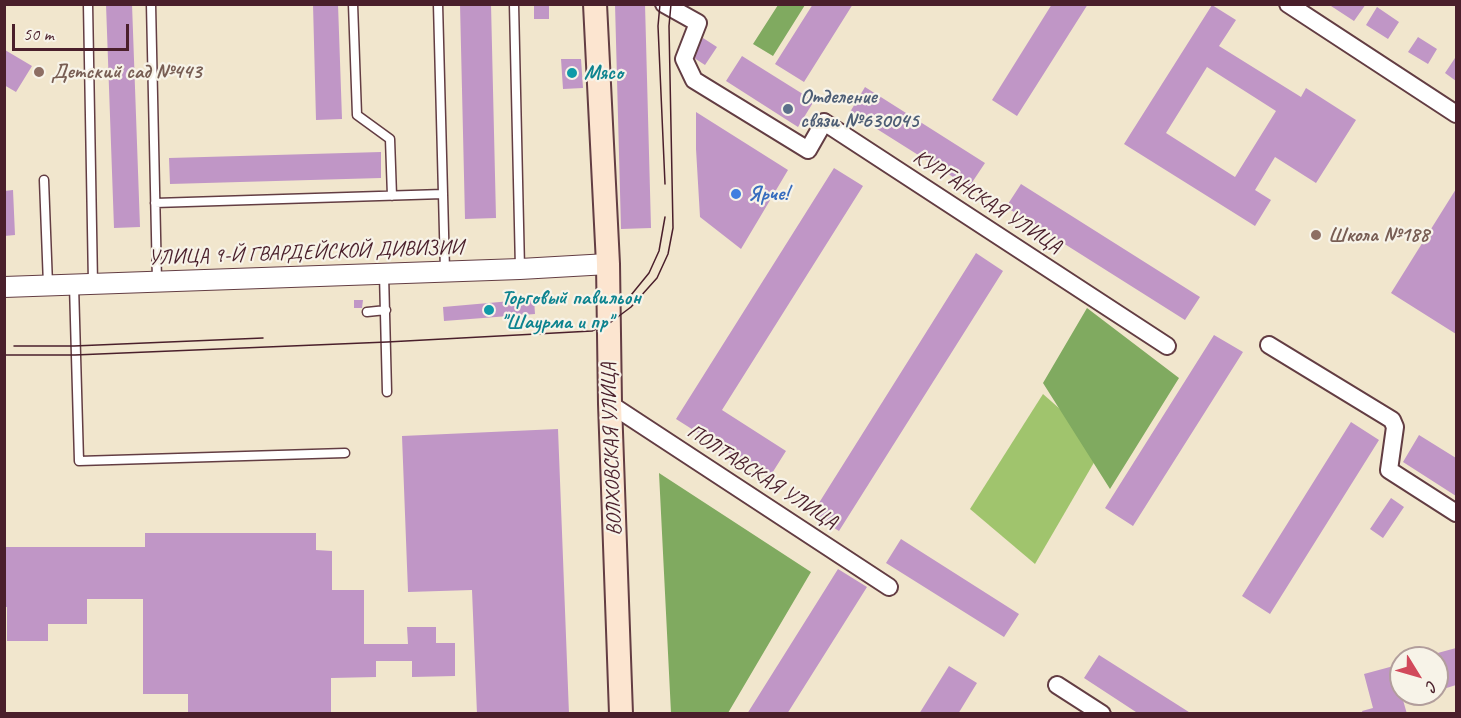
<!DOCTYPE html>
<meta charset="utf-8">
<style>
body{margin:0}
#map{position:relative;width:1461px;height:718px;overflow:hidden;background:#f1e6cd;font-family:Caveat,sans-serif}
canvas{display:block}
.frame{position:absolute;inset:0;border:6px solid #4a1f2b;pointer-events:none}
.north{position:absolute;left:1389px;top:646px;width:60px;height:60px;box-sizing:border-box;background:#f7f3e8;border:2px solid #b29e9c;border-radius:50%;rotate:127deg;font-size:16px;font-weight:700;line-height:24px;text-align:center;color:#4a1f2b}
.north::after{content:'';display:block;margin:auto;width:21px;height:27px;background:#d1495b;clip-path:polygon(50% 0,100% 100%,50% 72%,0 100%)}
.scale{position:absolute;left:12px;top:24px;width:117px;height:27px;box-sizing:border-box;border:3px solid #4a1f2b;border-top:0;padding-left:8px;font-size:18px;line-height:21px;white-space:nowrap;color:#4a1f2b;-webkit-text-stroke:4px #f7f3e8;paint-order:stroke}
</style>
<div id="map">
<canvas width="1461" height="718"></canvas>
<div class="frame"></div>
<div class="north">С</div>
<div class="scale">50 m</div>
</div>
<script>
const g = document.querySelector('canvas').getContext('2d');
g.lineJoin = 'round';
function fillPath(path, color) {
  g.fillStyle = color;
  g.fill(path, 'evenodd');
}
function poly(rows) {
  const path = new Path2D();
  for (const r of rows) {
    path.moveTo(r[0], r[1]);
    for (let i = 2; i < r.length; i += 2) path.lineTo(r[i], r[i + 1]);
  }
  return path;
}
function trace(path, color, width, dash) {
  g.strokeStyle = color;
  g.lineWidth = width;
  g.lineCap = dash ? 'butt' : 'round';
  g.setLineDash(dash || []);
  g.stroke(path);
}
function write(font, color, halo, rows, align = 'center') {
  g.font = font + ' Caveat,sans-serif';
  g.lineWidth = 4.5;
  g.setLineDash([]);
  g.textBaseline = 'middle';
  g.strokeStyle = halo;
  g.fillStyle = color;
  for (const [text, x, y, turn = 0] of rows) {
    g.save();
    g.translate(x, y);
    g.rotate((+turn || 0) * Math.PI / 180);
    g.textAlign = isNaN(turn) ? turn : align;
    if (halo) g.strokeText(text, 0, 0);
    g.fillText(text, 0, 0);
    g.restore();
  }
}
const green = poly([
 [1043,394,1103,447,1035,564,970,509]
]);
const forest = poly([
 [778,5,805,5,773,56,753,44],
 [1087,308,1179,378,1110,489,1043,383],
 [659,473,811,572,728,713,671,713]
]);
const building = poly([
 [106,4,132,4,140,227,114,228],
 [313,4,338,4,342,119,316,120],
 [460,4,491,4,496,218,465,219],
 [534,4,549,4,549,19,534,19],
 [615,4,645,4,651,228,621,229],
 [813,4,853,4,804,82,775,64],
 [1052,4,1088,4,1017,116,992,100],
 [1332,4,1366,4,1354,21,1331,6],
 [1212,5,1236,20,1219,46,1301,97,1306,88,1356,120,1316,183,1275,157,1255,190,1271,200,1255,226,1124,144],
 [1207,67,1276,111,1235,177,1166,133],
 [1377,7,1399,22,1388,39,1366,25],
 [1418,37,1437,49,1428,64,1408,52],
 [703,38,717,47,705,65,691,56],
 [5,50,32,66,16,92,4,85],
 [742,56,814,101,798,127,726,81],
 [1455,58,1456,59,1456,81,1445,73],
 [561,59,581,59,583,88,563,89],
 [865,87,985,163,969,187,850,112],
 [696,112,788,170,741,249,700,217,696,149],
 [381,152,381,178,170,184,169,158],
 [834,168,863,186,722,410,786,451,769,478,676,419],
 [1021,184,1200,297,1185,320,1006,207],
 [1456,189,1456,334,1391,293],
 [13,190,15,235,4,236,4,191],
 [976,253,1003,271,839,531,812,514],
 [534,299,535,314,444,321,443,307],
 [354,300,363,300,362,308,354,308],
 [1214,335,1243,352,1133,526,1105,508],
 [1351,422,1379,440,1270,614,1242,596],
 [558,429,569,714,477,714,472,590,408,592,402,436],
 [1419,435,1456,458,1456,496,1403,462],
 [1391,498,1404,507,1383,538,1370,529],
 [145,533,316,533,316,550,332,551,332,590,364,590,364,644,408,644,407,627,436,627,436,643,455,643,455,676,412,677,412,661,376,661,376,677,331,678,331,714,188,714,188,694,143,694,143,599,87,599,87,624,48,624,48,641,7,641,7,607,4,607,4,547,145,547],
 [901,539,1019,614,1004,637,886,563],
 [838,569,867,587,787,714,747,714],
 [1456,648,1456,685,1437,691,1437,658,1423,657],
 [1099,655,1192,714,1139,714,1084,678],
 [1401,664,1401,694,1423,695,1403,700,1407,714,1363,714,1362,711,1373,708,1364,674],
 [949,666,977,683,958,714,919,714]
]);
const service = poly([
 [88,4,93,284],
 [151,4,157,281],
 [353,4,357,115,390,139,392,196],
 [514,4,520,269],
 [44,180,48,285],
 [443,194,445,271],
 [155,203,443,194,438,4],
 [384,274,387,392],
 [74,285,79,461,345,453],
 [367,312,386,310]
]);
const minor = poly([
 [664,4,698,23,684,59,694,80,808,150,824,122,1167,346],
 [1288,4,1456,114],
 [1269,345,1392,420,1395,427,1389,470,1456,513],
 [610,404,889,587],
 [1057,685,1102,714]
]);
const tertiary = poly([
 [4,287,520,269,608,264]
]);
const secondary = poly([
 [595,4,608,264,610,404,621,714]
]);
const tram = poly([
 [660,4,658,26,665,184],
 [627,300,649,273,659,251,665,217],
 [14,346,74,346,263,338],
 [4,355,75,355,387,342,592,331,611,322,631,307,657,278,668,254,673,228,669,26,671,4]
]);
const markers = [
 [39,72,6,"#8d6e63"],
 [572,73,6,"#0f9aa8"],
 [788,109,6,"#5c6f8a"],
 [736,194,6,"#3f7fe0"],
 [1316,235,6,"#8d6e63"],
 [489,310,6,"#0f9aa8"]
];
const educationNames = [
 ["Детский сад №443",51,72],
 ["Школа №188",1328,235]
];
const cultureNames = [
 ["Мясо",584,73],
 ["Торговый павильон",501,298],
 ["\"Шаурма и пр\"",501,322]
];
const serviceNames = [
 ["Отделение",800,97],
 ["связи №630045",800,121]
];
const shopNames = [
 ["Ярче!",748,194]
];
const streetNames = [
 ["КУРГАНСКАЯ УЛИЦА",987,202,33],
 ["УЛИЦА 9-Й ГВАРДЕЙСКОЙ ДИВИЗИИ",306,253,-2],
 ["ВОЛХОВСКАЯ УЛИЦА",612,449,-92],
 ["ПОЛТАВСКАЯ УЛИЦА",762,477,33]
];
fillPath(green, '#a0c46d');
fillPath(forest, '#80aa60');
fillPath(building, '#c096c6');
trace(service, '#633d43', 11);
trace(minor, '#633d43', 20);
trace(tertiary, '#633d43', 22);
trace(secondary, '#633d43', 26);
trace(service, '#fff', 8);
trace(minor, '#fff', 16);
trace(tertiary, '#fff', 20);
trace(secondary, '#fce5d0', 22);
trace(tram, '#4a1f2b', 1.5);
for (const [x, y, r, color] of markers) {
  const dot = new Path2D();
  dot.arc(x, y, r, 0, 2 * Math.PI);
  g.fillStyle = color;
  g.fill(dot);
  trace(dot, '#f7f3e8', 2);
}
write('bold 21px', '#785e54', '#f7f3e8', educationNames, 'left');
write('bold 21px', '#0d838f', '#f7f3e8', cultureNames, 'left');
write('bold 21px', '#4e5e75', '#f7f3e8', serviceNames, 'left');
write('bold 21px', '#366cbe', '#f7f3e8', shopNames, 'left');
write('21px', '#4a1f2b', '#f7f3e8', streetNames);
</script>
